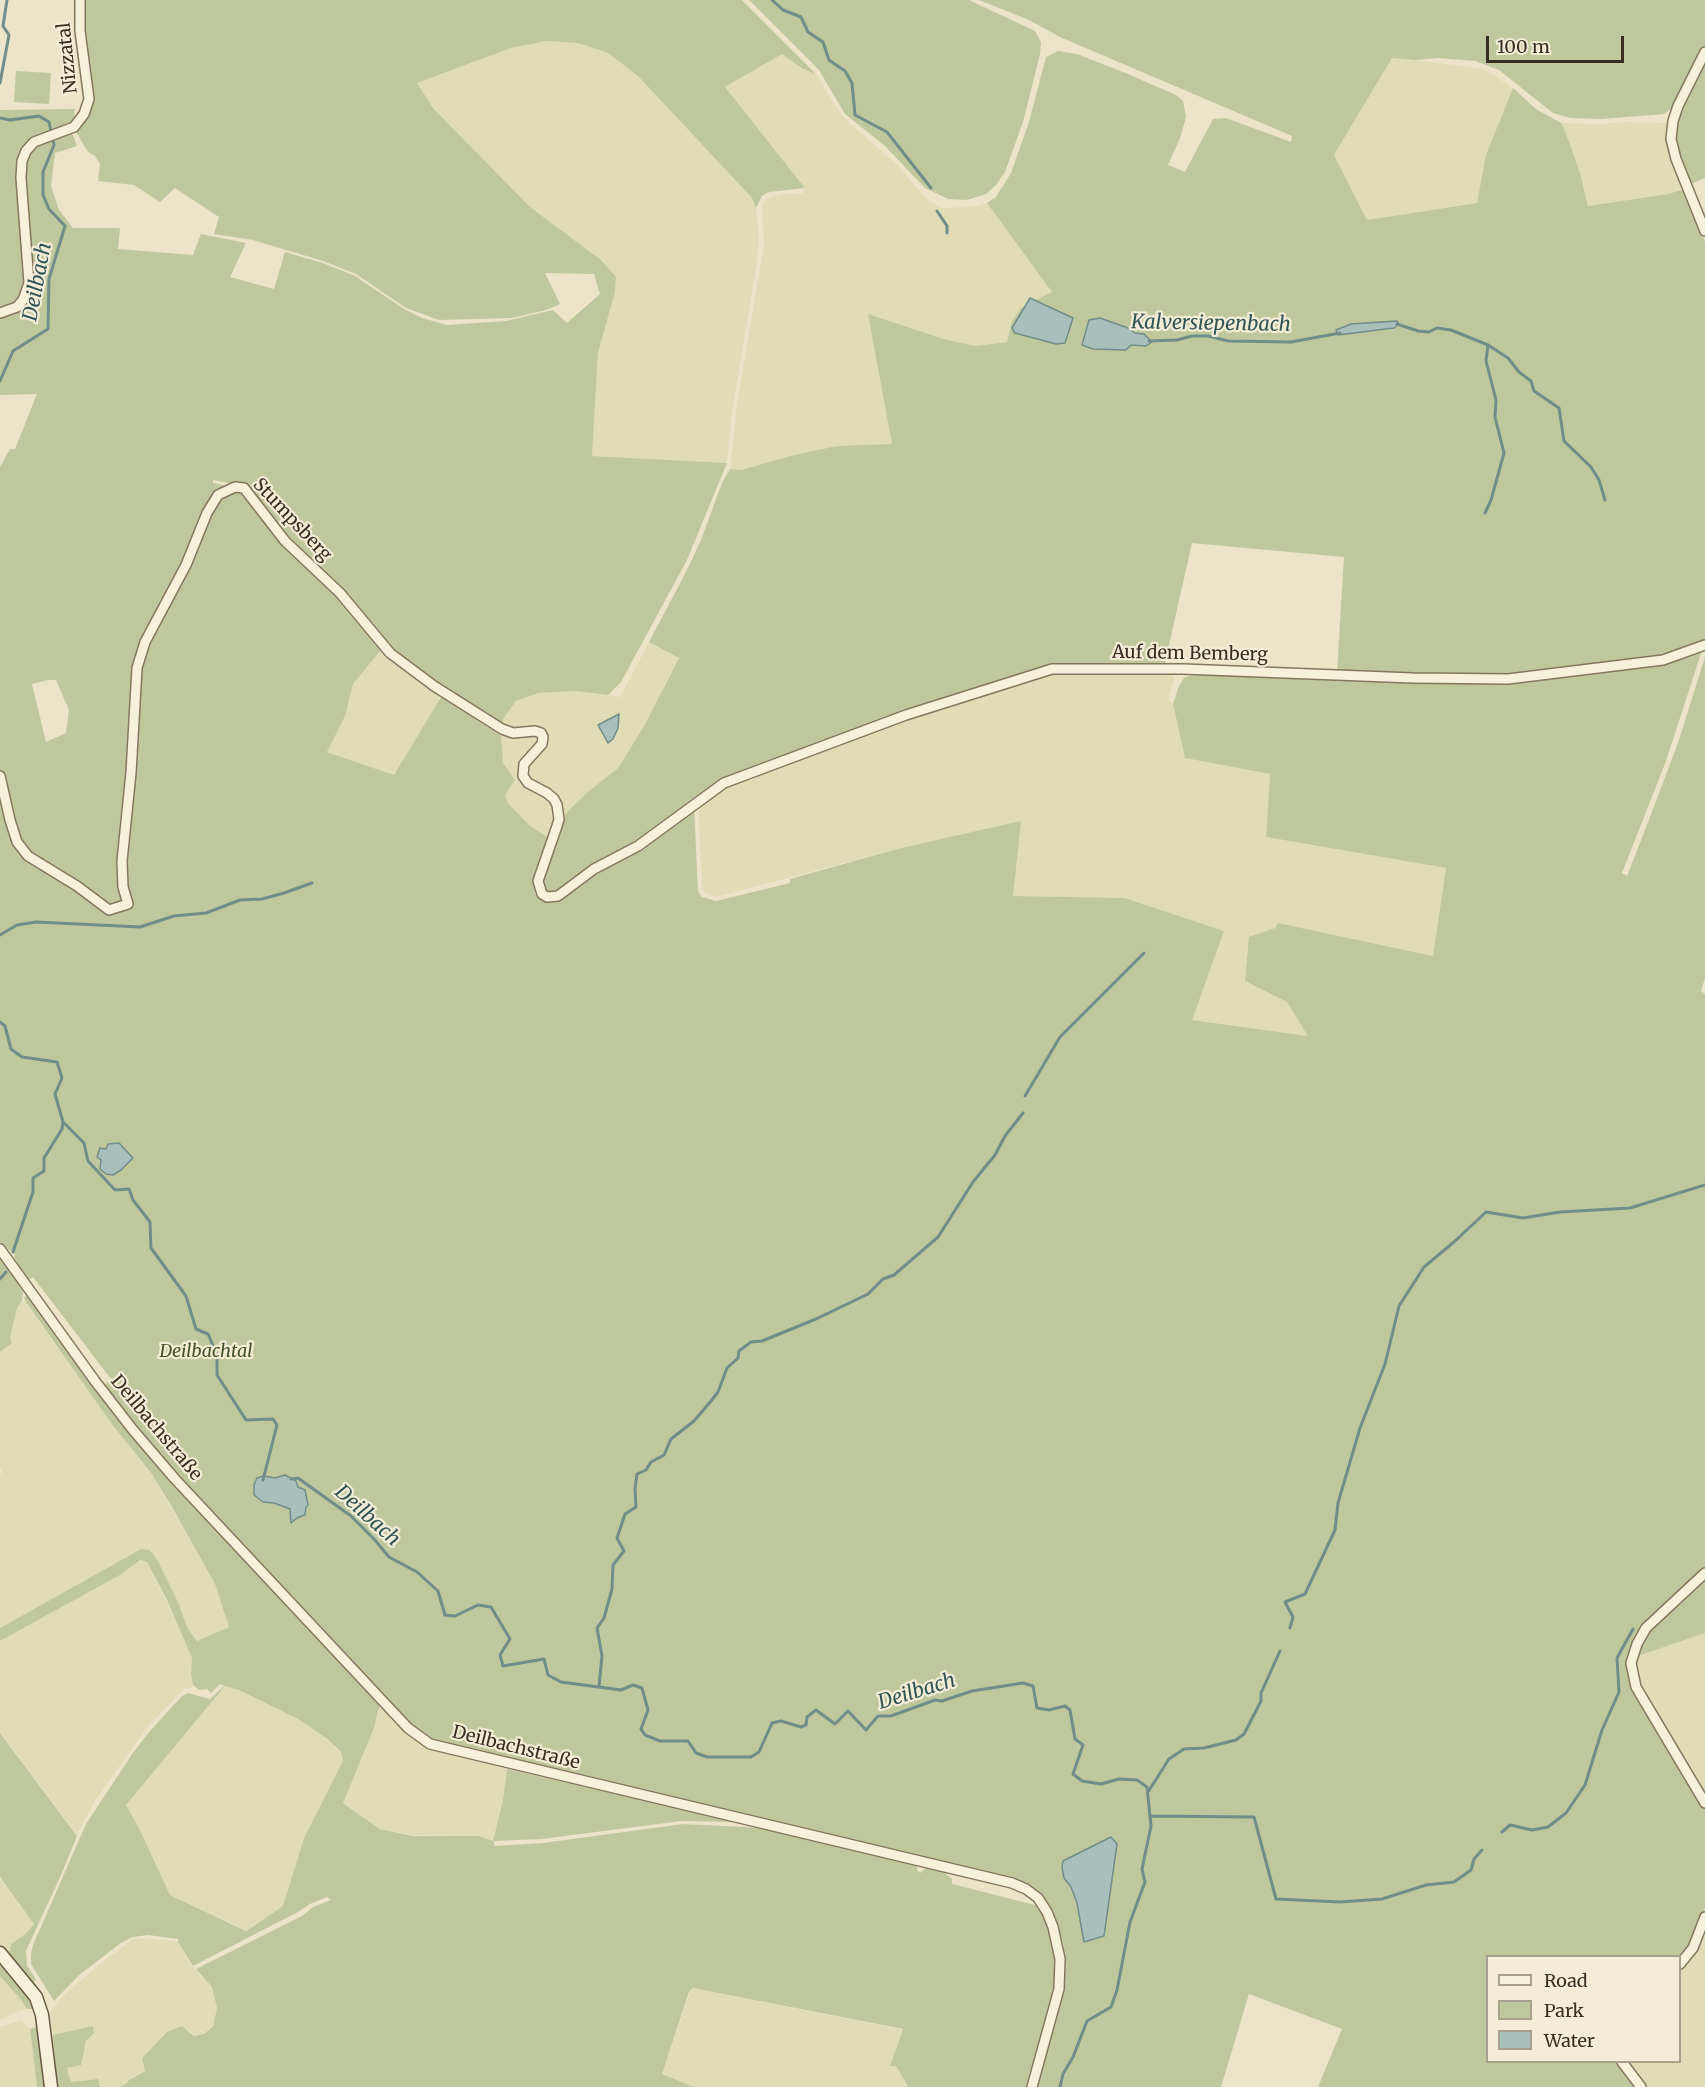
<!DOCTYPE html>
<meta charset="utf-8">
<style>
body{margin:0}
#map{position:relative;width:1705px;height:2087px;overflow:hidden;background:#ebe4c8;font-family:Merriweather,serif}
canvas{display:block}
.legend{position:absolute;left:1486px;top:1955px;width:195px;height:108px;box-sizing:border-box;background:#f3edd7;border:2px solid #a8a18e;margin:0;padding:8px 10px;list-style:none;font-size:18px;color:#372e21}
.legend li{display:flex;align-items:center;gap:12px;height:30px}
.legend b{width:30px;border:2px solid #a8a18e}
.scale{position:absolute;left:1486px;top:36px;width:138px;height:27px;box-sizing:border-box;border:3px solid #372e21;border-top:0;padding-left:8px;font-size:18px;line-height:21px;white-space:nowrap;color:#372e21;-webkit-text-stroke:4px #f3edd7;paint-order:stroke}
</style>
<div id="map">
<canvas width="1705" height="2087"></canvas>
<ul class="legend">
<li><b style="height:8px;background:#f6f1db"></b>Road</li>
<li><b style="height:16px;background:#bfc89d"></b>Park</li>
<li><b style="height:16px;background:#a9bfbb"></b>Water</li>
</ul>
<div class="scale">100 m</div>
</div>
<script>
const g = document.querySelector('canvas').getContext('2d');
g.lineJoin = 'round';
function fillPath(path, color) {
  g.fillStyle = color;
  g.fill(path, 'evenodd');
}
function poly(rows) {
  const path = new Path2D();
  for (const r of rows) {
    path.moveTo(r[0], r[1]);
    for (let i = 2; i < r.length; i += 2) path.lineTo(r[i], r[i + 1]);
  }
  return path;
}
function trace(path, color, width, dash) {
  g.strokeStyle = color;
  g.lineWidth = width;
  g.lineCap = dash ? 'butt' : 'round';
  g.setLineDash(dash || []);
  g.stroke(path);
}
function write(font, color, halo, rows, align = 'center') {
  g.font = font + ' Merriweather,serif';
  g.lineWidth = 4.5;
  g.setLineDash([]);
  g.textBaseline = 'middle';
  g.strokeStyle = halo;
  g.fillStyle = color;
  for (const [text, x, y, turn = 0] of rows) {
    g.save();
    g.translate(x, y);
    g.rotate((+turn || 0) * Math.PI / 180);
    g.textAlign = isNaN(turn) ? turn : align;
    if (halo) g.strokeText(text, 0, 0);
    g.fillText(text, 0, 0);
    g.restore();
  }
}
const farmland = poly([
 [547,41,579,43,608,53,638,76,752,198,756,208,759,238,757,261,733,406,727,463,592,456,598,351,615,291,616,277,600,260,530,207,433,108,417,83,511,48],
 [782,54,803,69,816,74,843,117,895,163,928,200,941,208,972,207,987,203,1053,292,1012,321,1007,342,975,346,944,339,869,315,892,444,790,456,741,470,730,469,737,403,764,246,762,206,766,199,780,194,803,193,805,188,725,87],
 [1392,57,1479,68,1492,73,1513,89,1486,156,1477,203,1367,220,1334,155],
 [1622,122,1667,123,1667,137,1670,156,1684,189,1668,194,1588,206,1580,174,1564,128,1561,123,1603,124],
 [649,642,679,657,643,728,618,768,568,811,561,824,552,825,547,837,530,826,508,803,504,795,501,738,503,719,516,701,538,693,575,691,620,697],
 [381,650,410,675,441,697,394,775,327,752,346,712,353,684],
 [1166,672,1171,674,1174,679,1168,700,1173,704,1185,758,1270,774,1266,837,1446,868,1434,956,1278,923,1245,981,1287,1002,1309,1036,1192,1020,1144,904,1125,898,1012,896,1021,822,901,848,716,897,705,893,702,888,698,803,719,790,904,720,1045,673],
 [22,1301,26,1303,111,1423,151,1474,215,1583,229,1627,198,1641,187,1627,178,1602,158,1561,150,1550,141,1549,0,1628,0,1474,2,1473,0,1467,0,1352,12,1343,10,1338,17,1308],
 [139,1560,147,1562,180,1629,192,1658,191,1675,193,1685,190,1688,184,1689,146,1729,96,1799,77,1835,0,1732,0,1641,120,1575],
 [1705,1633,1705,1798,1639,1684,1635,1667,1638,1656],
 [225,1686,241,1691,298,1719,326,1739,341,1753,343,1762,304,1838,283,1906,246,1930,170,1895,139,1828,126,1805],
 [381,1704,429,1747,507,1769,503,1800,493,1841,478,1836,413,1835,380,1829,343,1802,374,1728],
 [0,1878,34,1924,25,1934,11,1944,9,1954,0,1945],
 [1705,1924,1705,2087,1643,2087,1625,2062,1680,2062,1680,1967],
 [148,1938,178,1942,192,1966,212,1987,217,2008,213,2025,204,2034,195,2035,182,2026,167,2032,142,2058,145,2071,129,2079,126,2084,118,2087,100,2087,98,2079,71,2082,67,2068,83,2051,93,2026,53,2035,50,2012,64,1995,95,1968,133,1939],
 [0,1976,22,2001,27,2009,15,2013,0,2020],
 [693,1988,903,2030,890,2065,895,2066,898,2069,907,2087,694,2087,662,2074,690,1992],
 [21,2020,30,2029,37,2087,0,2087,0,2027]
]);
const green = poly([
 [83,0,742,0,816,74,803,69,782,54,725,87,805,188,769,192,762,196,756,208,752,198,638,76,608,53,578,43,547,41,511,48,417,83,433,108,530,207,601,260,616,277,615,292,598,352,592,456,727,463,687,560,621,682,608,695,575,691,538,693,516,701,503,719,502,731,467,711,391,653,341,592,286,540,245,486,213,480,213,483,243,489,256,509,282,543,337,594,381,650,353,684,345,716,327,752,394,775,441,697,501,736,503,763,515,780,505,795,508,803,530,826,547,837,533,881,535,894,540,899,547,903,560,898,595,872,639,848,694,806,698,891,702,897,716,901,790,883,790,879,901,848,1021,821,1013,896,1125,898,1224,931,1192,1020,1308,1036,1287,1002,1245,981,1249,937,1275,928,1278,923,1433,956,1446,868,1266,837,1270,774,1185,758,1173,704,1179,686,1184,678,1198,673,1502,681,1581,675,1572,666,1511,675,1439,676,1337,672,1344,557,1192,543,1164,667,1046,669,919,708,724,780,690,802,637,844,590,869,561,891,552,894,545,891,540,883,541,874,553,844,557,824,561,823,568,811,588,792,618,768,643,728,679,658,649,642,686,572,701,540,722,483,730,469,741,470,790,456,837,446,892,444,868,314,944,339,975,346,1007,342,1012,321,1021,308,1052,292,987,203,996,197,1011,173,1029,122,1046,57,1058,51,1077,54,1128,74,1176,95,1183,101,1186,117,1180,138,1168,165,1185,172,1213,119,1226,118,1291,142,1292,136,1060,37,1029,20,979,0,1705,0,1705,46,1673,107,1664,114,1602,119,1570,118,1553,113,1499,70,1475,61,1439,58,1415,60,1392,58,1334,155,1367,220,1477,203,1486,155,1513,88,1536,109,1561,123,1564,128,1580,173,1588,206,1668,194,1684,189,1705,242,1705,641,1666,761,1622,873,1627,876,1645,830,1678,743,1705,657,1705,978,1701,991,1705,994,1705,1633,1638,1656,1631,1684,1705,1808,1705,1908,1691,1947,1680,1960,1680,1956,1488,1956,1488,2062,1619,2062,1637,2087,1318,2087,1342,2029,1249,1994,1221,2087,1037,2087,1065,1974,1066,1962,1063,1942,1053,1911,1047,1903,1029,1887,1007,1878,510,1761,458,1748,433,1740,411,1724,265,1569,178,1475,103,1386,111,1379,33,1277,27,1281,14,1257,15,1255,0,1242,0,467,10,449,15,449,37,394,0,395,0,110,75,109,72,133,77,146,55,153,51,186,59,210,73,228,120,228,118,249,193,255,201,234,246,243,230,277,274,289,285,252,323,263,355,276,404,309,422,318,447,325,506,321,553,310,567,323,600,294,594,274,545,273,560,304,546,310,512,318,439,320,406,308,356,274,323,261,253,240,214,234,219,217,175,188,160,202,134,185,98,181,100,164,95,156,88,152,75,130,86,115,91,100,82,27],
 [48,680,56,680,69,710,66,733,46,742,32,684],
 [749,0,969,0,1035,31,1041,42,1040,54,1023,122,1005,172,996,185,986,194,967,200,948,199,925,188,885,146,845,114,819,70],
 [1705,59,1705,178,1691,184,1679,159,1675,140,1677,118],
 [16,71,51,73,49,104,14,102],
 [0,1257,23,1292,22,1301,17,1308,10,1338,12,1343,0,1352],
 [27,1295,151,1459,380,1704,374,1728,343,1803,380,1829,413,1836,478,1836,493,1841,503,1800,507,1769,736,1822,681,1821,542,1839,494,1841,494,1846,543,1843,683,1824,765,1828,918,1864,917,1870,920,1873,927,1867,932,1868,942,1871,952,1879,952,1884,1039,1906,1047,1921,1057,1965,1054,1988,1029,2087,908,2087,898,2069,895,2066,890,2066,903,2029,693,1988,689,1992,662,2074,694,2087,118,2087,126,2084,129,2080,145,2071,142,2058,167,2032,182,2026,194,2036,204,2034,213,2026,217,2008,212,1987,196,1969,302,1916,313,1907,331,1900,327,1897,310,1904,298,1912,193,1966,178,1942,178,1939,148,1935,133,1937,121,1943,78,1976,54,2001,31,1964,31,1953,33,1945,86,1824,133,1753,149,1732,182,1696,188,1693,210,1699,224,1686,220,1684,211,1693,207,1689,199,1690,193,1685,191,1675,192,1658,167,1600,147,1562,140,1560,120,1575,0,1641,0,1628,141,1549,150,1550,158,1561,178,1602,187,1627,197,1641,229,1627,215,1584,173,1509,151,1473,111,1423,26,1302,24,1298],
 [225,1686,241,1691,298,1719,327,1739,341,1752,343,1761,304,1838,283,1906,246,1931,170,1895,139,1828,126,1805],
 [0,1733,77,1836,61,1875,26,1951,27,1965,36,1980,33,1983,9,1954,11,1944,25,1934,34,1924,0,1877],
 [0,1961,32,2000,34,2006,33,2009,27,2009,22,2001,0,1976],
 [93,2026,94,2033,86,2041,81,2065,67,2068,71,2082,98,2079,100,2087,57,2087,53,2035],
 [37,2027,45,2087,37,2087,30,2029]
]);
const water = poly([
 [1030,298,1073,318,1065,343,1056,344,1015,333,1012,328,1030,298],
 [1100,318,1128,328,1135,333,1144,334,1152,342,1146,346,1131,345,1126,350,1093,349,1082,345,1089,320,1100,318],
 [1397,321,1399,324,1394,328,1338,335,1336,330,1351,324,1397,321],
 [619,714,618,728,613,739,608,743,598,725,619,714],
 [119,1143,133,1158,121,1170,113,1175,106,1174,100,1169,101,1160,97,1157,100,1148,106,1149,108,1144,119,1143],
 [285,1475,296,1481,298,1487,305,1490,308,1505,306,1507,305,1515,297,1518,291,1523,290,1509,274,1503,263,1502,254,1495,254,1485,257,1478,264,1476,275,1478,285,1475],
 [1111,1837,1117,1844,1104,1936,1084,1942,1077,1903,1071,1887,1064,1878,1062,1867,1063,1861,1111,1837]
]);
const stream = poly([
 [772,0,783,10,801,17,808,32,823,42,829,60,845,71,852,83,855,115,887,132,931,188],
 [0,83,9,35,3,26,7,0],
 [0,118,10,120,39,116,49,122,54,145,43,172,43,195,49,209,65,226,49,279,48,329,13,351,0,381],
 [937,211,947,226,947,233],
 [1397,324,1418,331,1429,332,1437,328,1451,330,1488,345,1508,358,1519,372,1531,381,1534,391,1559,408,1564,441,1591,467,1599,480,1605,500],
 [1149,341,1177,340,1192,336,1208,336,1228,341,1291,342,1340,333],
 [1485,513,1491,500,1504,453,1495,417,1496,400,1486,361,1488,345],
 [0,935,17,925,36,922,140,927,174,916,206,913,240,900,262,899,284,893,312,883],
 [0,1022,5,1026,11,1049,22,1057,57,1062,62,1078,55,1094,63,1122,84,1143,88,1161,115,1190,129,1189,133,1200,150,1222,151,1248,186,1296,196,1329,208,1334,217,1355,217,1375,246,1420,273,1419,277,1425,263,1480],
 [1025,1096,1060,1037,1144,953],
 [13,1252,33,1192,33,1178,44,1171,44,1158,62,1129,63,1122],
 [0,1279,6,1272],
 [291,1479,298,1478,351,1516,374,1539,389,1557,417,1572,438,1591,445,1615,455,1616,478,1605,491,1607,510,1639,500,1655,503,1666,544,1659,548,1675,561,1682,621,1690,633,1685,642,1688,648,1710,641,1729,645,1735,660,1741,688,1741,696,1753,707,1757,751,1757,759,1752,772,1723,781,1721,801,1727,806,1725,807,1717,816,1710,835,1724,848,1711,866,1730,878,1716,891,1716,935,1700,942,1701,972,1691,1023,1683,1033,1686,1037,1708,1049,1710,1065,1706,1070,1710,1075,1739,1083,1745,1073,1774,1082,1781,1101,1784,1119,1779,1137,1780,1147,1787,1151,1826,1142,1869,1145,1882,1130,1922,1117,1990,1111,2007,1087,2021,1073,2057,1063,2074,1060,2087],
 [1290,1628,1293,1617,1285,1602,1305,1594,1335,1530,1338,1503,1360,1428,1385,1364,1399,1306,1424,1267,1454,1242,1486,1212,1523,1218,1560,1212,1630,1208,1705,1185],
 [599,1686,602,1656,597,1628,604,1618,612,1589,613,1565,624,1551,617,1538,625,1514,636,1507,635,1489,637,1474,646,1470,651,1462,664,1455,671,1439,694,1421,711,1401,718,1392,727,1368,738,1358,739,1351,751,1342,762,1341,816,1319,868,1294,883,1279,894,1275,938,1237,973,1182,995,1155,1005,1136,1023,1113],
 [1148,1792,1169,1759,1184,1749,1204,1748,1236,1740,1244,1734,1261,1701,1261,1693,1280,1651],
 [1150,1816,1254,1817,1276,1899,1340,1902,1382,1899,1426,1885,1454,1882,1471,1870,1474,1859,1482,1850],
 [1502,1832,1510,1825,1532,1830,1548,1827,1566,1813,1585,1785,1602,1730,1619,1692,1617,1658,1633,1629]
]);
const street = poly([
 [1705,52,1678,106,1673,121,1671,139,1676,159,1705,231],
 [0,313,17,307,23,300,29,283,21,178,22,161,26,151,34,142,74,127,84,114,89,99,80,31,80,0],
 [0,776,10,820,17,842,28,856,77,886,109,910,128,904,123,887,122,861,131,773,137,668,145,642,186,565,207,513,218,495,235,487,244,488,285,541,340,593,390,653,434,686,502,729,513,733,535,731,541,733,543,737,542,744,524,764,523,776,528,783,547,793,554,799,557,805,559,819,557,826,538,881,542,894,547,897,558,896,594,869,638,846,724,783,906,715,1052,669,1183,669,1413,678,1508,679,1663,660,1705,645],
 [0,1249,95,1381,133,1430,175,1479,408,1728,430,1744,1012,1883,1026,1889,1038,1898,1047,1912,1053,1927,1060,1959,1059,1989,1032,2087],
 [1705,1573,1646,1628,1637,1644,1631,1663,1636,1687,1705,1803],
 [1680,1964,1693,1948,1705,1917],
 [1622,2062,1641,2087]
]);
const secondary = poly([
 [0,1953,36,1997,42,2015,51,2087]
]);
const streetNames = [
 ["Nizzatal",68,58,-96],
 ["Stumpsberg",292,520,47],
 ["Auf dem Bemberg",1190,654,1],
 ["Deilbachstraße",156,1428,50],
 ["Deilbachstraße",516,1748,14]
];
const parkNames = [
 ["Deilbachtal",206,1352]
];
const waterNames = [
 ["Deilbach",38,282,-79],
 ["Kalversiepenbach",1211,324,1],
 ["Deilbach",367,1516,42],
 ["Deilbach",917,1692,-17]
];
fillPath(farmland, '#e0ddb6');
fillPath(green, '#bfc89d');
fillPath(water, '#a9bfbb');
trace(water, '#708d89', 1.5);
trace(stream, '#708d89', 3);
trace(street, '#85775f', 12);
trace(secondary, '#675842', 15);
trace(street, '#f6f1db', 9);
trace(secondary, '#f6f1db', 12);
write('18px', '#372e21', '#f3edd7', streetNames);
write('italic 18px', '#445229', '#f3edd7', parkNames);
write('italic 20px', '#325455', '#f3edd7', waterNames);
</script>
